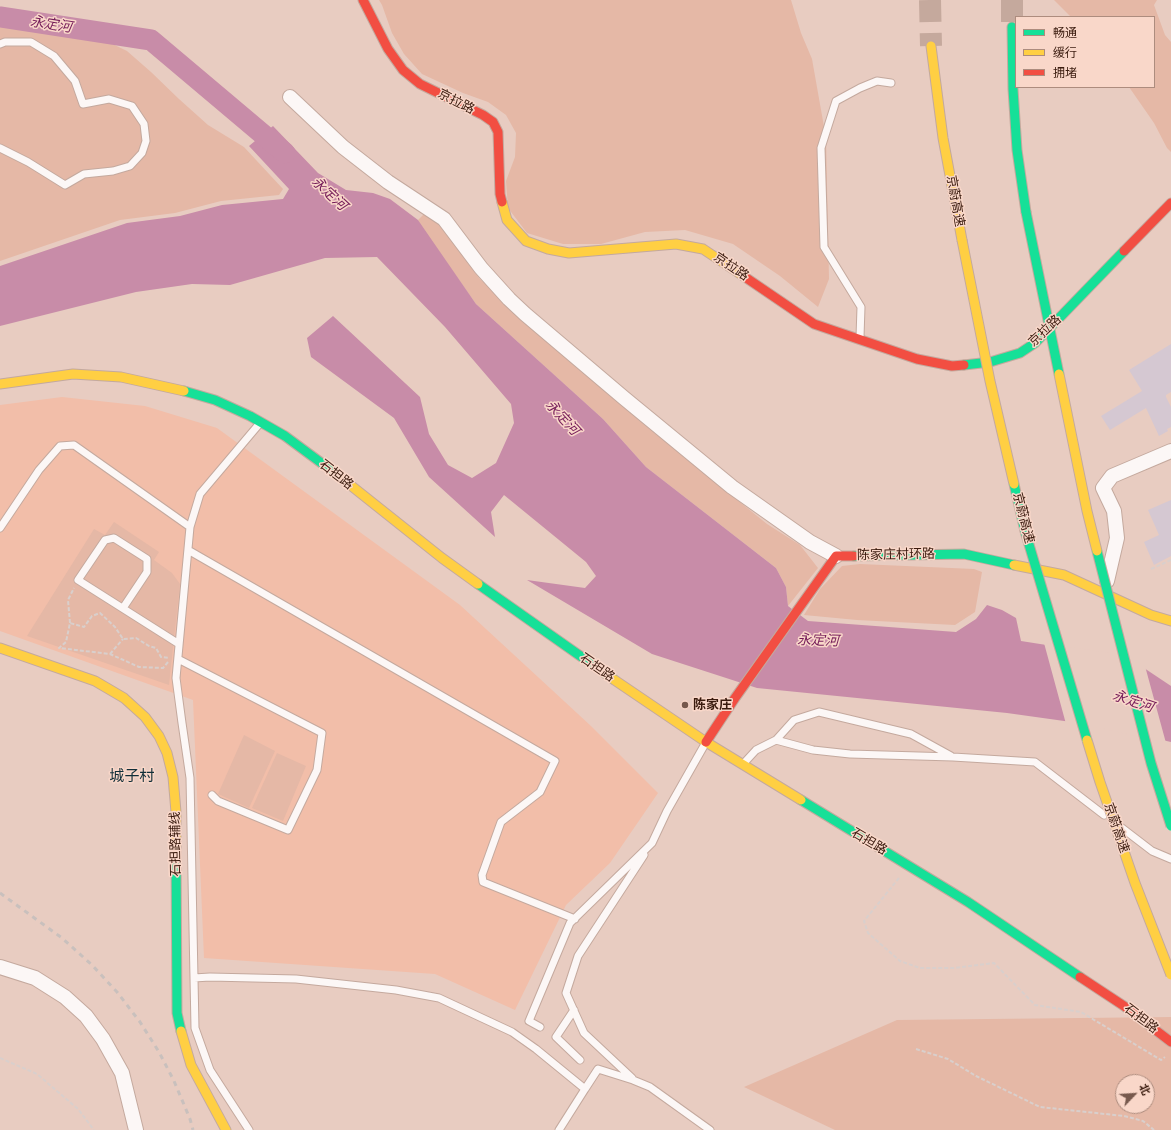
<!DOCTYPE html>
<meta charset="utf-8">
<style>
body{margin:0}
#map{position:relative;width:1171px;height:1130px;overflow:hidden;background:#e8ccc1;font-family:"Space Grotesk","Noto Sans SC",sans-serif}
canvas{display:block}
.legend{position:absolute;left:1015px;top:16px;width:140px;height:72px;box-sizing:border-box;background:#f9d7c9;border:1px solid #ad8c7e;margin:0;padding:5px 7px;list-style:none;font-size:12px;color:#3a1b0e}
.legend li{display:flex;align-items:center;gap:8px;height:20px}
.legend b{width:20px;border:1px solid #ad8c7e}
.north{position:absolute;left:1115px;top:1074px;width:40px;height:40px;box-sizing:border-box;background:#f9d7c9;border:1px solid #ad8c7e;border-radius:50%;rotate:65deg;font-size:11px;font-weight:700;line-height:16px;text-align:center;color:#3a1b0e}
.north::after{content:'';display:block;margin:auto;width:14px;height:18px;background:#77594d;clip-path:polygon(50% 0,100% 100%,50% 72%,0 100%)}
</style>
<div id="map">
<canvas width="1171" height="1130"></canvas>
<ul class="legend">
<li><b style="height:5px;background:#16e098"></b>畅通</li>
<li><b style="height:5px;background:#ffcf43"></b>缓行</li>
<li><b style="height:5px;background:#f24e42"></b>拥堵</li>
</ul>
<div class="north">北</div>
</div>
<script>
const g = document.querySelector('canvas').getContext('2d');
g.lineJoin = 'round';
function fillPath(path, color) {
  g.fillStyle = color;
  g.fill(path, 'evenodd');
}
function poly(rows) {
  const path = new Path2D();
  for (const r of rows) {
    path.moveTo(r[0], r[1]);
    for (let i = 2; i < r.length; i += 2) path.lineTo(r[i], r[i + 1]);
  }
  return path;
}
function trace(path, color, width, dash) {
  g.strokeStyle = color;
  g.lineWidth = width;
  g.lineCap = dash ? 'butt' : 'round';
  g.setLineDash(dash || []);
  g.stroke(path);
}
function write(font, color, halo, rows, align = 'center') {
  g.font = font + ' "Space Grotesk","Noto Sans SC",sans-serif';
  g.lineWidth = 3;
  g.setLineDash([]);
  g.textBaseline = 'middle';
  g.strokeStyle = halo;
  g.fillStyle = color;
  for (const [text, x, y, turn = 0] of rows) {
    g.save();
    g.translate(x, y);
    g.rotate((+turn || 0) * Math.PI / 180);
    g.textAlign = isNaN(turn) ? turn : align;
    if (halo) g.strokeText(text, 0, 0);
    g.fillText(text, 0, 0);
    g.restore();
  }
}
const built = poly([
 [62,397,145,406,217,428,460,605,591,726,658,793,610,863,566,905,515,1010,435,974,204,958,193,700,0,631,0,405]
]);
const green = poly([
 [379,0,791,0,801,33,812,59,826,138,829,279,818,307,780,276,733,244,685,230,645,232,601,244,563,244,527,233,508,208,506,181,515,157,516,133,506,115,488,102,463,93,422,74,404,54,392,33,382,5],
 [1054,0,1157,0,1154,5,1165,35,1171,42,1171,152,1167,148,1154,123,1129,87,1154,87,1154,17,1071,17],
 [0,25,56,33,100,38,127,51,151,72,179,99,208,125,244,147,283,189,279,195,221,201,175,213,120,220,0,261],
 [429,209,479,278,528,324,652,431,767,524,800,545,818,568,788,606,786,587,776,568,646,467,603,419,476,304,420,225,418,220],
 [114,522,159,552,154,560,172,573,180,584,169,685,27,636,94,529,105,535],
 [860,564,974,569,982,572,975,612,955,625,857,620,804,615,820,589,842,566],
 [244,735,275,751,249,808,218,794],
 [277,753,306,766,283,821,252,808],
 [1171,1017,1171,1130,835,1130,744,1087,897,1020],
 [1123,1082,1147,1082,1147,1106,1123,1106]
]);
const water = poly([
 [273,126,318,173,346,190,373,193,390,199,418,220,476,304,603,419,646,467,776,568,786,587,788,606,808,621,956,632,976,619,987,605,1002,610,1016,618,1021,641,1129,658,1171,686,1171,742,1100,726,1007,713,757,688,652,654,527,580,585,588,596,576,586,562,504,495,491,512,495,537,429,477,394,418,311,357,307,338,333,316,420,397,429,434,448,465,472,478,496,463,514,423,511,404,445,327,377,257,325,258,230,285,192,284,136,292,0,326,0,266,127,223,180,216,222,205,283,199,289,189,249,146]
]);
const pier = poly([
 [1044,643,1129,656,1145,666,1166,743,1100,728,1066,724]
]);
const river = poly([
 [0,17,151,40,285,153]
]);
const building = poly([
 [1171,344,1171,392,1166,395,1166,397,1171,407,1171,427,1167,429,1168,431,1159,436,1146,408,1110,430,1101,416,1142,391,1129,370],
 [1171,500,1171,556,1154,565,1144,542,1159,535,1148,510]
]);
const highwayTunnel = poly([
 [930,0,931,46],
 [1012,0,1012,27]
]);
const path = poly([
 [1151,569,1171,560],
 [70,623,68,600,74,588],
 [110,654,123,639],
 [168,662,163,668,139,667,110,654,59,648,66,642,70,623,84,627,92,616,100,613,115,627,123,639,136,638,149,646,156,648,161,657,169,658],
 [899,878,864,921,868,933,900,961,920,968,955,968,994,963,1035,1005,1081,1012,1161,1060,1165,1057],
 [916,1049,948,1059,976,1076,1040,1107,1124,1116,1143,1121,1154,1130],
 [0,1058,37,1074,78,1109,94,1130]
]);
const lane = poly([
 [0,44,5,42,31,42,54,56,75,81,83,104,109,99,132,106,144,124,146,141,142,153,130,166,113,171,84,174,65,185,28,162,0,148],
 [860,337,861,307,824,247,821,148,836,101,860,88,877,81,891,83],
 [0,528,39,470,60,446,74,445,190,527],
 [188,550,555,761,540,792,501,822,482,875,483,882,575,919],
 [123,608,147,572,147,559,114,538,105,540,78,580,179,644],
 [178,659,322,733,317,770,288,830,218,801,212,795],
 [776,740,794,720,819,712,911,734,951,756],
 [744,763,756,750,776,740,813,750,850,754,953,757,1035,762,1104,815],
 [1122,828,1152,851,1171,859],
 [194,978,210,977,296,979,396,990,439,998,512,1032,536,1049,585,1089,598,1069,633,1080,650,1087,710,1130],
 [574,1010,556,1037,580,1060],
 [540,1027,529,1021,570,923,652,843,667,811,705,744],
 [632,1078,584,1033,566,993,578,956,644,855],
 [249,1130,210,1070,195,1028,190,778,182,723,176,678,190,527,200,494,260,423],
 [559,1130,585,1089]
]);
const street = poly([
 [290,97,343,147,388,182,444,219,481,268,509,299,525,314,624,398,732,487,810,542,836,556],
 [1107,581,1117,538,1114,511,1103,488,1112,476,1171,451],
 [0,967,35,978,65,997,86,1016,103,1039,122,1073,136,1130]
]);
const fast = poly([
 [1012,27,1013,89,1017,150,1026,212],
 [964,365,990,362,1020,353,1035,343,1124,251],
 [184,391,215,400,250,416,285,436,339,476],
 [854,556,964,554,1014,565],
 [478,584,613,679],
 [801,800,968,902,1080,977],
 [176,852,177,1013,181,1031]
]);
const slow = poly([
 [931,46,943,138,962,240],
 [502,202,507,220,526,241,548,249,569,253,676,244,703,249,742,275],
 [0,384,73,374,121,377,184,391],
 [339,476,442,558,478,584],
 [1014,565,1064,575,1151,615,1171,621],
 [0,648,95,681,124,698,145,717,159,736,167,753,173,777,176,812,176,852],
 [613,679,706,742,801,800],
 [181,1031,191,1065,226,1130]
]);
const jam = poly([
 [363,0,388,49,403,70,420,84,483,115,493,122,498,132,500,194,502,202],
 [1124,251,1171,203],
 [742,275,814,324,917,359,952,366,964,365],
 [706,742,735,698,836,556,854,556],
 [1080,977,1124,1006,1171,1042]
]);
const rail = poly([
 [0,893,62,938,92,965,117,992,140,1022,159,1052,174,1081,190,1119,193,1130]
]);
const fastBridge = poly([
 [1026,212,1059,374],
 [1014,484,1025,531,1087,740],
 [1097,551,1151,763,1171,826]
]);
const slowBridge = poly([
 [962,240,990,381,1014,484],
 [1059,374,1087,511,1097,551],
 [1087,740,1100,782,1135,883,1171,975]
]);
const markers = [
 [685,705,4,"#77594d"]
];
const streetNames = [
 ["京拉路",456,102,27],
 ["京蔚高速",955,201,80],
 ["京拉路",731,267,34],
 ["京拉路",1045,331,-43],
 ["石担路",336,475,38],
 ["京蔚高速",1023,518,76],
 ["陈家庄村环路",896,555,-1],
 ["石担路",597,668,35],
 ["京蔚高速",1116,828,71],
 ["石担路",869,842,31],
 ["石担路辅线",176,844,-91],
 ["石担路",1141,1019,37]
];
const poiNames = [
 ["陈家庄",693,705]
];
const waterNames = [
 ["永定河",51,25,9],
 ["永定河",329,194,43],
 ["永定河",562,418,47],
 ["永定河",818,641,2],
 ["永定河",1133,702,18]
];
const quarterNames = [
 ["城子村",132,777]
];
fillPath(built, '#f2bea9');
fillPath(green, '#e5b8a6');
fillPath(water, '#c88ca8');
fillPath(pier, '#e8ccc1');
trace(river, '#c88ca8', 21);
fillPath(building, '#d5c8d2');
trace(highwayTunnel, '#c5a99d', 22, [22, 11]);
trace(lane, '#c4a99e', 9);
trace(street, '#c4a99e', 16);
trace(fast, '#c4a99e', 11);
trace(slow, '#c4a99e', 11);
trace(jam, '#c4a99e', 11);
trace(path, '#d9cfcc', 2, [4, 2]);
trace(lane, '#fcf7f6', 7);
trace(street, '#fcf7f6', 14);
trace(fast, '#16e098', 9);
trace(slow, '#ffcf43', 9);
trace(jam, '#f24e42', 9);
trace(rail, '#c9c0bd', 3, [5, 5]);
trace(fastBridge, '#c4a99e', 11, []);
trace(slowBridge, '#c4a99e', 11, []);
trace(fastBridge, '#16e098', 9);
trace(slowBridge, '#ffcf43', 9);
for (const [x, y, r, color] of markers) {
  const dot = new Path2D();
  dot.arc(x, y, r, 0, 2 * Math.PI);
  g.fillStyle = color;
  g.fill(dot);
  trace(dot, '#f9d7c9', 1.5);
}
write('13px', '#3a1b0e', '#f9d7c9', streetNames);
write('bold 13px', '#3a1b0e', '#f9d7c9', poiNames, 'left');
write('italic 14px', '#751c59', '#f9d7c9', waterNames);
write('15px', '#102e38', '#f9d7c9', quarterNames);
</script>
